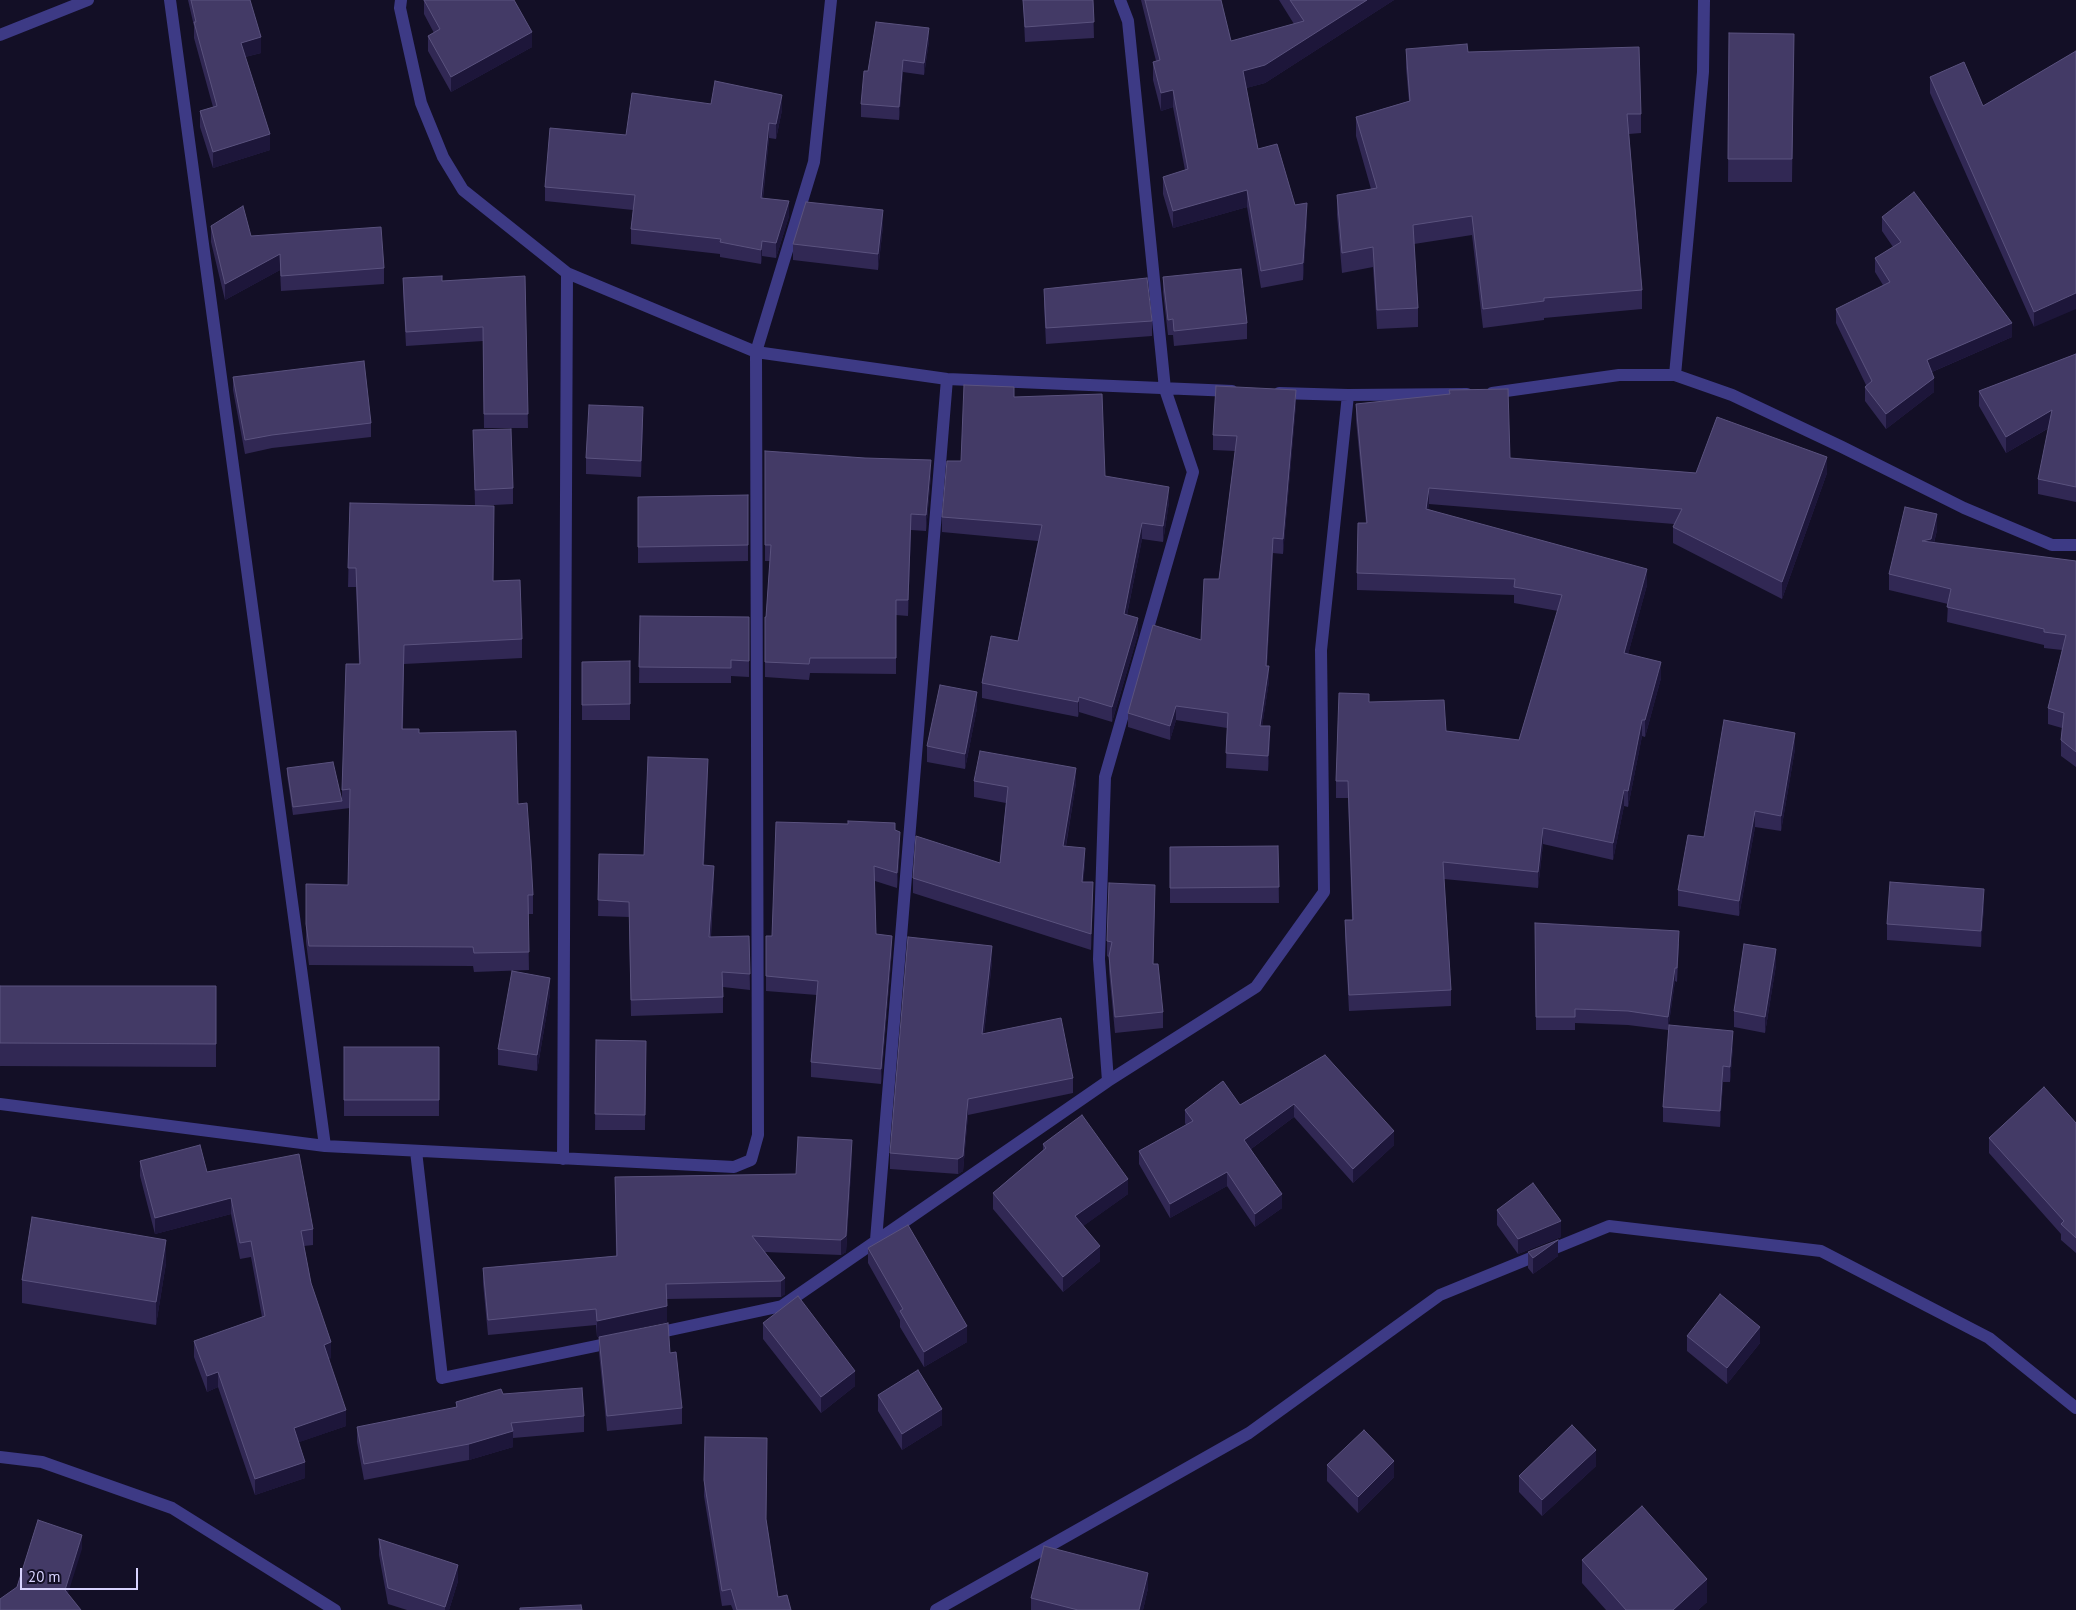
<!DOCTYPE html>
<style>
body{margin:0}
#map{position:relative;width:2076px;height:1610px;overflow:hidden;background:#130f26;font-family:"PT Sans",sans-serif}
canvas{display:block}
.scale{position:absolute;left:20px;top:1568px;width:118px;height:22px;box-sizing:border-box;border:2px solid #d9d4ff;border-top:0;padding-left:6px;font-size:15px;line-height:18px;white-space:nowrap;color:#d9d4ff;-webkit-text-stroke:4px #130f26;paint-order:stroke}
</style>
<div id="map">
<canvas width="2076" height="1610"></canvas>
<div class="scale">20 m</div>
</div>
<script>
const g = document.querySelector('canvas').getContext('2d');
g.lineJoin = 'round';
function poly(rows) {
  const path = new Path2D();
  for (const r of rows) {
    path.moveTo(r[0], r[1]);
    for (let i = 2; i < r.length; i += 2) path.lineTo(r[i], r[i + 1]);
  }
  return path;
}
function trace(path, color, width, dash) {
  g.strokeStyle = color;
  g.lineWidth = width;
  g.lineCap = dash ? 'butt' : 'round';
  g.setLineDash(dash || []);
  g.stroke(path);
}
function fillPath(path, color) {
  g.fillStyle = color;
  g.fill(path, 'evenodd');
}
const minor = poly([
 [170,0,325,1146],
 [401,0,400,8,421,103,443,157,463,190,567,273,756,352,947,379,1232,391],
 [0,35,88,0],
 [1675,375,1703,72,1704,0],
 [1279,393,1348,395,1467,394],
 [1492,393,1619,375,1675,375,1732,395,1842,447,1964,508,2052,545,2076,545],
 [1108,1081,1099,959,1105,777,1193,472,1165,389,1128,21,1120,0],
 [0,1104,325,1146,734,1167,751,1160,758,1135,756,352,814,162,831,0],
 [416,1151,442,1378,615,1342],
 [563,1159,567,273],
 [876,1240,947,379],
 [652,1334,782,1306,1108,1081,1256,987,1324,892,1321,650,1348,395],
 [0,1457,42,1462,172,1508,335,1610],
 [936,1610,1249,1433,1440,1295,1609,1226,1821,1251,1989,1338,2076,1408]
]);
const wall = poly([
 [188,0,250,0,261,53,245,57,270,150,213,168,200,127,200,111,213,107,194,38,194,26],
 [424,0,532,47,451,92,428,51,428,36,434,33,424,14],
 [1023,0,1093,0,1094,38,1025,42],
 [1141,0,1221,0,1231,41,1294,24,1279,0,1394,0,1265,83,1246,88,1258,149,1295,205,1307,220,1303,280,1261,288,1247,207,1173,228,1163,194,1163,177,1185,170,1173,107,1161,111,1153,80,1153,62,1156,61],
 [1729,33,1794,34,1792,182,1728,182],
 [929,41,924,75,903,72,899,120,861,117,861,104,868,71],
 [1406,49,1468,52,1641,114,1641,133,1629,134,1642,290,1642,309,1544,318,1544,320,1483,328,1472,235,1414,244,1418,308,1418,327,1377,329,1373,267,1342,273,1337,215,1337,195,1371,189,1356,136,1356,117,1409,101,1406,68],
 [2076,51,2034,327,1930,93,1930,77,1983,106],
 [711,104,782,110,776,139,769,138,763,198,789,216,776,258,762,256,761,264,720,257,720,254,631,244,631,229,633,210,545,201,545,187,626,135],
 [1882,217,2012,337,1932,372,1934,392,1886,429,1865,401,1865,387,1866,385,1836,323,1836,309,1883,285,1875,272,1875,258,1893,247,1882,231],
 [211,226,384,268,384,284,281,291,280,270,225,300,211,242],
 [883,226,878,270,793,260,793,244],
 [525,276,528,428,484,428,483,341,406,346,403,292,403,278,442,281],
 [1163,277,1247,323,1247,339,1174,346,1173,335,1168,335,1163,292],
 [1044,289,1152,321,1152,336,1046,344,1044,305],
 [2076,354,2076,502,2038,494,2038,479,2049,428,2006,453,1979,406,1979,391],
 [233,377,371,423,371,437,272,448,245,454,233,390],
 [1014,397,1105,476,1169,502,1163,542,1142,539,1127,615,1138,634,1112,722,1079,712,1078,717,982,698,982,683,1018,641,1038,541,942,532,942,517,961,461],
 [1296,404,1283,554,1273,553,1267,666,1269,681,1262,726,1270,741,1268,771,1226,768,1227,728,1176,720,1170,740,1128,727,1128,713,1201,640,1219,579,1235,451,1213,450,1213,435],
 [1356,404,1510,458,1696,473,1827,473,1782,599,1673,543,1673,527,1674,524,1429,504,1428,509,1647,585,1628,654,1661,678,1645,737,1642,736,1628,807,1624,806,1613,860,1543,844,1538,888,1444,879,1451,990,1451,1006,1349,1011,1345,937,1345,920,1352,920,1348,798,1336,798,1336,781,1369,702,1446,731,1519,740,1558,611,1514,603,1514,595,1357,590,1357,573,1366,523,1356,420],
 [643,423,641,477,586,474,586,458],
 [473,430,513,488,513,504,475,506],
 [765,451,931,475,926,531,911,530,908,616,896,615,896,674,810,673,809,680,765,677,765,617,766,617,770,561,765,561],
 [748,495,748,561,638,563,638,497],
 [350,503,493,581,522,639,522,658,404,664,403,729,419,733,518,804,533,895,533,914,528,914,529,970,474,972,473,966,309,965,306,942,306,884,348,885,350,808,342,809,342,790,359,664,356,587,348,587],
 [1937,530,1934,543,2076,561,2076,767,2061,756,2061,740,2062,728,2048,724,2048,708,2062,650,2044,648,2044,645,1947,622,1948,604,1889,590,1889,574],
 [640,616,749,617,749,677,731,676,731,683,639,683],
 [630,661,630,720,582,720,582,662],
 [977,708,965,769,927,762,927,746],
 [1795,749,1781,831,1755,827,1739,916,1678,906,1678,890,1704,837],
 [287,768,342,801,342,809,293,815,287,775],
 [708,775,704,865,714,882,711,937,749,936,750,990,723,987,723,1013,631,1016,629,917,598,916,599,854,644,855],
 [974,781,1076,783,1066,846,1085,864,1083,882,1093,898,1091,950,913,893,913,878,1000,863,1006,803,974,797],
 [895,830,900,847,897,888,875,881,876,934,892,950,881,1084,811,1077,811,1062,817,995,766,991,766,936,772,936],
 [1278,846,1279,903,1170,903,1170,847],
 [1155,900,1153,964,1163,1012,1163,1028,1115,1033,1109,971,1109,957,1107,956,1107,941],
 [1984,905,1981,947,1887,940,1887,924],
 [1535,923,1679,944,1677,982,1675,981,1668,1030,1628,1025,1575,1023,1575,1030,1536,1030],
 [992,962,984,1034,1073,1078,1073,1093,968,1115,963,1171,958,1174,890,1169,890,1153],
 [1776,965,1765,1033,1734,1027,1734,1011],
 [0,986,216,986,216,1067,0,1066],
 [550,994,537,1071,498,1065,498,1049],
 [596,1040,646,1041,645,1130,595,1130],
 [344,1047,439,1047,439,1116,344,1116],
 [1733,1047,1730,1082,1723,1082,1720,1127,1663,1122,1663,1107],
 [1325,1055,1394,1145,1353,1183,1294,1117,1251,1149,1282,1208,1255,1227,1227,1186,1170,1218,1139,1164,1139,1151,1186,1125,1185,1123,1185,1110,1240,1105],
 [2076,1123,2076,1253,2061,1240,2061,1234,1989,1153,1989,1138],
 [1043,1144,1128,1194,1083,1226,1100,1261,1063,1292,993,1209,993,1193,1043,1150],
 [852,1156,846,1252,841,1255,765,1252,785,1278,785,1294,781,1297,667,1299,667,1322,597,1337,596,1325,488,1335,483,1283,483,1268,616,1256,615,1177,796,1174],
 [140,1161,207,1172,313,1229,313,1245,304,1246,311,1283,331,1358,328,1359,346,1426,299,1442,305,1478,255,1495,218,1387,207,1392,194,1357,194,1341,262,1317,251,1257,240,1259,231,1214,155,1234,140,1176],
 [1497,1210,1561,1237,1518,1254,1497,1225],
 [868,1248,967,1342,924,1367,900,1327,900,1320,868,1263],
 [1528,1252,1558,1256,1533,1274,1528,1268],
 [166,1263,156,1325,22,1303,22,1280],
 [763,1323,855,1386,821,1413,763,1339],
 [1687,1336,1760,1343,1727,1384,1687,1351],
 [599,1337,670,1353,682,1408,682,1424,607,1431,599,1353],
 [503,1394,584,1416,584,1432,513,1438,513,1447,469,1460,364,1480,357,1442,357,1427,456,1408,456,1402],
 [878,1395,942,1425,902,1450,878,1411],
 [705,1437,766,1520,778,1597,791,1610,733,1610,731,1605,722,1606,704,1496],
 [1327,1465,1394,1477,1358,1513,1327,1481],
 [1596,1466,1542,1516,1519,1492,1519,1476],
 [379,1539,458,1581,449,1610,407,1610,388,1604,379,1555],
 [1582,1560,1707,1602,1698,1610,1606,1610,1582,1583],
 [1148,1588,1143,1610,1031,1610,1031,1598]
]);
const shadedWall = poly([
 [1367,0,1394,0,1265,83,1243,89,1243,71],
 [929,28,929,41,924,75,924,63],
 [532,32,532,47,451,92,451,77],
 [261,37,261,53,241,58,241,43],
 [903,60,903,72,899,120,899,107],
 [1173,90,1173,107,1161,111,1161,93],
 [782,95,782,110,776,139,776,124],
 [769,123,769,138,761,212,761,198],
 [270,134,270,150,213,168,213,152],
 [1247,190,1247,207,1173,228,1173,211],
 [789,201,789,216,776,258,776,243],
 [1307,203,1307,220,1303,280,1303,263],
 [883,210,883,226,878,270,878,254],
 [762,241,762,256,761,264,761,250],
 [280,254,280,270,225,300,225,284],
 [2076,293,2076,309,2034,327,2034,312],
 [2012,323,2012,337,1927,374,1927,360],
 [1934,378,1934,392,1886,429,1886,414],
 [1296,390,1296,404,1283,554,1283,539],
 [643,407,643,423,641,477,641,461],
 [2052,410,2052,426,2006,453,2006,437],
 [1827,457,1827,473,1782,599,1782,582],
 [931,460,931,475,926,531,926,515],
 [1169,487,1169,502,1163,542,1163,526],
 [1429,488,1429,504,1426,525,1426,509],
 [911,514,911,530,908,616,908,600],
 [1937,514,1937,530,1931,554,1922,541],
 [1142,523,1142,539,1124,629,1124,614],
 [1273,538,1273,553,1266,680,1266,666],
 [1647,569,1647,585,1624,669,1624,653],
 [1138,618,1138,634,1112,722,1112,707],
 [1661,662,1661,678,1645,737,1645,720],
 [1269,666,1269,681,1260,740,1260,726],
 [977,692,977,708,965,769,965,754],
 [1079,697,1079,712,1078,717,1078,702],
 [1176,706,1176,720,1170,740,1170,726],
 [1642,720,1642,736,1628,807,1628,791],
 [1270,726,1270,741,1268,771,1268,756],
 [1795,733,1795,749,1781,831,1781,816],
 [708,759,708,775,703,881,703,865],
 [1076,768,1076,783,1063,862,1063,846],
 [1624,790,1624,806,1613,860,1613,843],
 [1755,811,1755,827,1739,916,1739,901],
 [1543,828,1543,844,1538,888,1538,872],
 [900,832,900,847,897,888,897,873],
 [1085,848,1085,864,1082,898,1082,882],
 [714,866,714,882,709,953,709,937],
 [1093,882,1093,898,1091,950,1091,934],
 [1155,885,1155,900,1153,980,1153,964],
 [1984,889,1984,905,1981,947,1981,931],
 [892,936,892,950,881,1084,881,1069],
 [992,946,992,962,982,1050,982,1034],
 [1776,949,1776,965,1765,1033,1765,1017],
 [1675,968,1675,981,1668,1030,1668,1017],
 [550,978,550,994,537,1071,537,1055],
 [1733,1031,1733,1047,1730,1082,1730,1067],
 [1723,1066,1723,1082,1720,1127,1720,1111],
 [968,1099,968,1115,963,1171,958,1174,958,1159],
 [1294,1104,1294,1117,1244,1154,1244,1140],
 [1394,1131,1394,1145,1353,1183,1353,1169],
 [852,1140,852,1156,846,1252,841,1255,841,1240],
 [1227,1172,1227,1186,1170,1218,1170,1204],
 [1128,1179,1128,1194,1075,1232,1075,1216],
 [1282,1194,1282,1208,1255,1227,1255,1214],
 [231,1198,231,1214,155,1234,155,1218],
 [1561,1221,1561,1237,1518,1254,1518,1239],
 [166,1240,166,1263,156,1325,156,1302],
 [1558,1240,1558,1256,1533,1274,1533,1258],
 [1100,1246,1100,1261,1063,1292,1063,1277],
 [785,1278,785,1294,781,1297,781,1281],
 [667,1306,667,1322,597,1337,597,1321],
 [967,1326,967,1342,924,1367,924,1352],
 [1760,1327,1760,1343,1727,1384,1727,1368],
 [331,1342,331,1358,324,1361,324,1345],
 [855,1371,855,1386,821,1413,821,1397],
 [218,1372,218,1387,207,1392,207,1376],
 [942,1409,942,1425,902,1450,902,1434],
 [346,1410,346,1426,294,1444,294,1428],
 [513,1431,513,1447,469,1460,469,1444],
 [1596,1450,1596,1466,1542,1516,1542,1500],
 [1394,1461,1394,1477,1358,1513,1358,1497],
 [305,1462,305,1478,255,1495,255,1479],
 [82,1535,82,1549,65,1603,65,1590],
 [458,1565,458,1581,449,1610,445,1610,445,1607],
 [1148,1573,1148,1588,1143,1610,1139,1610],
 [1707,1579,1707,1602,1698,1610,1673,1610]
]);
const building = poly([
 [191,0,250,0,261,37,241,43,270,134,213,152,200,111,217,106,194,22,196,22,191,0],
 [424,0,514,0,532,32,451,77,428,36,440,29,424,0],
 [1023,0,1093,0,1094,22,1025,27,1023,0],
 [1145,0,1221,0,1231,41,1304,21,1290,0,1367,0,1265,65,1243,71,1258,149,1277,144,1295,205,1307,203,1303,263,1261,271,1247,190,1173,211,1163,177,1188,169,1173,90,1161,93,1153,62,1160,60,1145,0],
 [876,22,929,28,924,63,903,60,899,107,861,104,864,71,868,71,876,22],
 [1729,33,1794,34,1792,159,1728,159,1729,33],
 [1467,44,1468,52,1639,47,1641,114,1627,114,1642,290,1544,298,1544,301,1483,309,1472,216,1413,225,1418,308,1377,310,1373,247,1342,253,1337,195,1377,188,1356,117,1410,101,1406,49,1467,44],
 [2076,51,2076,293,2034,312,1930,77,1964,62,1983,106,2076,51],
 [715,81,782,95,776,124,769,123,761,198,789,201,776,243,762,241,761,250,720,242,721,239,631,229,635,195,545,187,550,128,626,135,632,93,711,104,715,81],
 [1914,192,2012,323,1927,360,1934,378,1886,414,1865,387,1872,381,1836,309,1890,282,1875,258,1901,242,1882,217,1914,192],
 [806,202,883,210,878,254,793,244,806,202],
 [243,206,251,236,381,227,384,268,281,276,280,254,225,284,211,226,243,206],
 [1241,269,1247,323,1174,331,1173,319,1168,320,1163,277,1241,269],
 [442,276,442,281,525,276,528,414,484,414,483,327,406,332,403,278,442,276],
 [1147,278,1152,321,1046,328,1044,289,1147,278],
 [2076,354,2076,487,2038,479,2052,410,2006,437,1979,391,2076,354],
 [364,361,371,423,272,435,245,440,233,377,364,361],
 [964,385,1014,387,1014,397,1102,394,1105,476,1169,487,1163,526,1142,523,1124,614,1138,618,1112,707,1079,697,1078,702,982,683,991,636,1018,641,1042,525,942,517,947,461,961,461,964,385],
 [1216,386,1296,390,1283,539,1273,538,1266,666,1269,666,1260,726,1270,726,1268,756,1226,753,1228,713,1176,706,1170,726,1128,713,1153,625,1201,640,1204,579,1219,579,1237,436,1213,435,1216,386],
 [1508,389,1510,458,1696,473,1717,417,1827,457,1782,582,1673,527,1682,509,1429,488,1426,509,1647,569,1624,653,1661,662,1645,720,1642,720,1628,791,1624,790,1613,843,1543,828,1538,872,1443,862,1451,990,1349,995,1345,920,1353,920,1348,781,1336,781,1339,693,1369,694,1369,702,1444,700,1446,731,1519,740,1562,595,1514,587,1515,579,1357,573,1358,523,1367,523,1356,404,1450,394,1449,390,1508,389],
 [589,405,643,407,641,461,586,458,589,405],
 [511,429,513,488,475,490,473,430,511,429],
 [765,451,865,458,931,460,926,515,911,514,908,600,896,600,896,658,810,658,809,664,765,662,765,617,766,617,771,545,765,545,765,451],
 [748,495,748,545,638,547,638,497,748,495],
 [350,503,494,506,493,581,520,580,522,639,404,645,402,729,419,729,419,733,516,731,518,804,527,803,531,859,533,895,528,895,529,952,474,953,473,947,309,946,306,924,306,884,348,885,350,789,342,790,346,664,360,664,356,568,348,568,350,503],
 [1905,507,1937,514,1931,539,1922,541,2076,561,2076,752,2061,740,2064,713,2048,708,2066,635,2044,632,2044,629,1947,607,1951,589,1889,574,1905,507],
 [640,616,749,617,749,661,731,660,731,668,639,667,640,616],
 [630,661,630,704,582,705,582,662,630,661],
 [940,685,977,692,965,754,927,746,940,685],
 [1724,720,1795,733,1781,816,1755,811,1739,901,1678,890,1688,835,1704,837,1724,720],
 [980,751,1076,768,1063,846,1085,848,1082,882,1093,882,1091,934,913,878,916,836,1000,863,1008,787,974,781,980,751],
 [648,757,708,759,703,865,714,866,709,937,749,936,750,974,722,972,723,997,631,1000,629,902,598,900,599,854,644,855,648,757],
 [333,762,342,801,293,807,287,768,333,762],
 [848,821,895,823,895,830,900,832,897,873,874,866,876,934,892,936,881,1069,811,1062,818,981,766,976,766,936,772,936,776,822,848,824,848,821],
 [1278,846,1279,887,1170,888,1170,847,1278,846],
 [1890,882,1984,889,1981,931,1887,924,1890,882],
 [1109,883,1155,885,1153,964,1158,964,1163,1012,1115,1017,1109,956,1112,942,1107,941,1109,883],
 [1535,923,1679,931,1677,968,1675,968,1668,1017,1628,1011,1575,1009,1575,1017,1536,1017,1535,923],
 [908,937,992,946,982,1034,1061,1018,1073,1078,968,1099,963,1156,958,1159,890,1153,908,937],
 [1744,944,1776,949,1765,1017,1734,1011,1744,944],
 [512,971,550,978,537,1055,498,1049,512,971],
 [0,986,216,986,216,1044,0,1043,0,986],
 [1669,1025,1733,1031,1730,1067,1723,1066,1720,1111,1663,1107,1669,1025],
 [596,1040,646,1041,645,1115,595,1114,596,1040],
 [344,1047,439,1047,439,1100,344,1100,344,1047],
 [1325,1055,1394,1131,1353,1169,1294,1104,1244,1140,1282,1194,1255,1214,1227,1172,1170,1204,1139,1151,1193,1121,1185,1110,1223,1081,1240,1105,1325,1055],
 [2044,1087,2076,1123,2076,1238,2061,1224,2064,1221,1989,1138,2044,1087],
 [1082,1115,1128,1179,1075,1216,1100,1246,1063,1277,993,1193,1046,1148,1043,1144,1082,1115],
 [798,1137,852,1140,846,1236,841,1240,752,1236,785,1278,781,1281,666,1284,667,1306,597,1321,596,1309,488,1320,483,1268,617,1256,615,1177,796,1174,798,1137],
 [200,1145,207,1172,299,1154,313,1229,301,1231,311,1283,331,1342,324,1345,346,1410,294,1428,305,1462,255,1479,218,1372,207,1376,194,1341,265,1316,251,1241,240,1243,231,1198,155,1218,140,1161,200,1145],
 [1533,1183,1561,1221,1518,1239,1497,1210,1533,1183],
 [32,1217,166,1240,156,1302,22,1280,32,1217],
 [908,1225,967,1326,924,1352,900,1311,903,1309,868,1248,908,1225],
 [1558,1240,1533,1258,1528,1252,1558,1240],
 [1720,1294,1760,1327,1727,1368,1687,1336,1720,1294],
 [798,1296,855,1371,821,1397,763,1323,798,1296],
 [668,1323,670,1353,676,1352,682,1408,607,1416,599,1337,668,1323],
 [918,1370,942,1409,902,1434,878,1395,918,1370],
 [582,1388,584,1416,511,1423,513,1431,469,1444,364,1464,357,1427,457,1407,456,1402,501,1389,503,1394,582,1388],
 [1572,1425,1596,1450,1542,1500,1519,1476,1572,1425],
 [1364,1430,1394,1461,1358,1497,1327,1465,1364,1430],
 [705,1437,767,1438,766,1519,778,1597,787,1595,791,1610,737,1610,731,1589,722,1591,704,1480,705,1437],
 [1642,1506,1707,1579,1673,1610,1626,1610,1582,1560,1642,1506],
 [38,1520,82,1535,65,1590,81,1610,0,1610,0,1599,17,1587,38,1520],
 [379,1539,458,1565,445,1607,388,1588,379,1539],
 [1044,1546,1148,1573,1139,1610,1078,1610,1031,1598,1044,1546],
 [581,1605,582,1610,520,1610,520,1608,581,1605]
]);
trace(minor, '#3d3a85', 12);
fillPath(wall, '#312854');
fillPath(shadedWall, '#1d163a');
fillPath(building, '#433a66');
trace(building, '#5a527e', 1);
</script>
